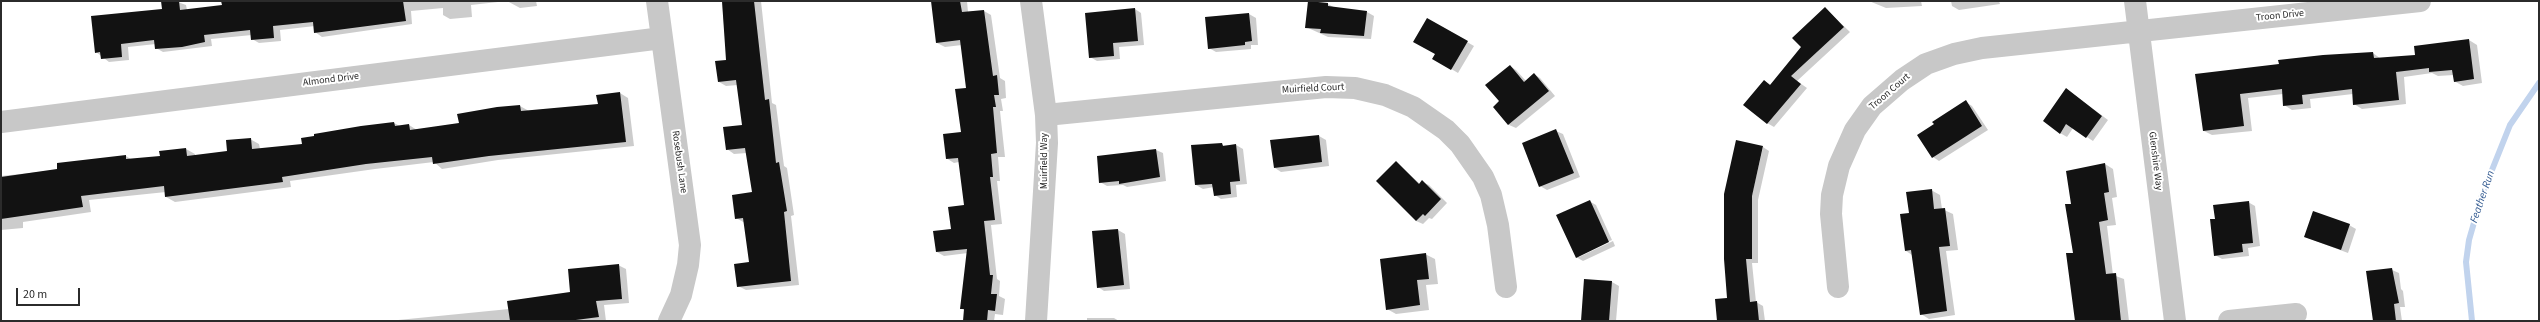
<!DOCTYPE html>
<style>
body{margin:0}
#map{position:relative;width:2540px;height:322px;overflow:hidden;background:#fff;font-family:"Source Sans 3",sans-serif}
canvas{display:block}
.frame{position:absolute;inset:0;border:2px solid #2b2b2b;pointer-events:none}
.scale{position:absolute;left:16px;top:288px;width:64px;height:18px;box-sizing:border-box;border:2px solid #2b2b2b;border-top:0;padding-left:5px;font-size:12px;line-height:14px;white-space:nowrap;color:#2b2b2b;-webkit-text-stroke:3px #fff;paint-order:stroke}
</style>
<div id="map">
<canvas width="2540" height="322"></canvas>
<div class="frame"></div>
<div class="scale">20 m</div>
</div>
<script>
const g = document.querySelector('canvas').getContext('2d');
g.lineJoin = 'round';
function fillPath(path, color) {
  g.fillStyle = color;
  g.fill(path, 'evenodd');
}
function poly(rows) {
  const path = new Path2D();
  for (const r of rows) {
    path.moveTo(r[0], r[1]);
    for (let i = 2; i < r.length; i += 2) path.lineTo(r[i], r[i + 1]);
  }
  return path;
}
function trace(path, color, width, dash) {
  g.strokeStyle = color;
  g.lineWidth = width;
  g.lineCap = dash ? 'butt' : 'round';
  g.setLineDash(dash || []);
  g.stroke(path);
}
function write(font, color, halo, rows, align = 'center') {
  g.font = font + ' "Source Sans 3",sans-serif';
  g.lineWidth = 4;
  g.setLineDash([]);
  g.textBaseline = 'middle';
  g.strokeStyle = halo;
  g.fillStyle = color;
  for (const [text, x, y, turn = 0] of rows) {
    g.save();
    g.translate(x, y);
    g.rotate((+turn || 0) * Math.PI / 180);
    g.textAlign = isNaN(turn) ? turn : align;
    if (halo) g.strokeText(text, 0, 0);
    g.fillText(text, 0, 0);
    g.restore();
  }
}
const shadow = poly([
 [175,1,186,5,187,10,223,6,222,1,536,1,537,6,520,8,507,1,471,5,472,17,450,19,443,15,443,8,411,11,412,24,322,37,315,32,315,26,280,30,281,41,259,43,252,39,252,35,211,39,212,46,163,52,156,48,156,44,128,47,129,60,109,62,96,52],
 [722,1,761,1,772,103,776,105,784,166,787,168,794,215,791,216,799,285,746,290,738,286,750,263,745,223,736,218,753,193,747,153,734,154,727,149,743,126,738,85,726,86,719,82,727,61],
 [932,1,967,1,968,12,984,11,991,15,1000,78,1005,81,1006,98,1001,99,1003,111,1000,111,1005,157,998,157,1000,181,997,181,1002,224,991,225,997,279,1000,281,999,296,1005,299,1003,315,995,314,994,321,964,321,965,311,961,308,968,253,944,256,937,252,965,206,959,162,954,163,946,158,962,133,967,88,962,45,945,47,937,43],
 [1869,1,1921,1,1922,6,1886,8],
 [1951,1,1999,1,2000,4,1959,10,1952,6],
 [1328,4,1335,8,1367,12,1374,16,1371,39,1328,37,1306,27],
 [1825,8,1850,32,1797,81,1807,88,1774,127,1767,123,1764,81,1771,85,1802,47],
 [1135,9,1141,13,1144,45,1119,47,1120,59,1097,61,1090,57],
 [1249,14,1256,18,1258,45,1251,45,1251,49,1216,52,1209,48,1206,18],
 [1427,19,1474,46,1458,73,1433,58,1436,54],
 [2469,40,2477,45,2482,83,2463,86,2454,81,2454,75,2438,76,2432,73,2404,77,2406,104,2362,109,2354,104,2353,94,2310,99,2311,108,2292,110,2284,105,2283,94,2248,98,2252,131,2212,135,2204,131,2196,75,2373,53,2381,59,2416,56,2415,47],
 [1510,66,1516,70,1526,81,1534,74,1540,78,1555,96,1516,128,1509,125,1494,107,1500,101],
 [620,93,628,98,634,146,498,160,442,169,434,162,375,169,290,181,291,187,175,202,166,197,166,192,89,200,91,212,23,222,23,228,1,230,1,176,58,170,126,156,132,160,161,157,186,149,195,154,195,156,228,152,250,139,259,144,260,149,303,145,394,123,400,126,409,125,417,130,460,124,497,108,520,106,529,111,599,105],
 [2072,93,2108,120,2093,141,2073,128,2067,137,2060,133],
 [1966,102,1972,106,1988,130,1939,161,1933,157],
 [1556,131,1563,134,1580,177,1547,190,1540,186],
 [1319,136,1326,140,1329,166,1281,172,1275,168],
 [1236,145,1243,149,1247,184,1236,185,1237,197,1221,199,1215,195,1214,187,1203,189,1196,185,1192,146],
 [1763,147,1769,151,1758,200,1758,263,1752,263,1756,302,1763,306,1765,321,1718,321,1728,299],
 [1156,150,1163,153,1166,181,1127,187,1123,185,1107,186,1100,182,1098,157],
 [1396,162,1420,184,1422,182,1429,185,1447,203,1432,219,1429,218,1423,224,1416,221],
 [2105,164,2113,169,2117,197,2112,198,2116,225,2107,226,2113,275,2124,279,2129,321,2096,321,2074,253,2072,204],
 [1931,190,1940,195,1942,209,1953,214,1958,250,1946,251,1955,315,1929,319,1921,314,1912,255,1906,251,1910,214],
 [1589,201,1596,205,1612,240,1579,255,1579,257,1613,241,1615,246,1583,261,1576,257],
 [2248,202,2255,206,2260,246,2248,248,2249,256,2222,259,2215,255,2216,219],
 [2349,225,2356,229,2348,253,2305,237],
 [1118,230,1125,234,1130,289,1104,291,1098,287,1093,232],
 [1425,254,1435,259,1438,284,1426,285,1429,310,1396,314,1387,309],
 [618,265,626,269,629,303,604,305,606,321,388,321,509,309,571,293],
 [2392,270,2399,273,2401,289,2403,291,2405,307,2400,307,2402,321,2374,321],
 [1585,280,1612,282,1619,286,1616,321,1582,321],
 [1087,318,1114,318,1119,321,1087,321]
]);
const stream = poly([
 [2472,321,2466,262,2469,240,2482,195,2510,125,2539,83]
]);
const building = poly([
 [161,1,179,1,180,10,222,5,221,1,403,1,406,21,314,33,313,22,273,26,274,38,251,40,250,30,204,35,205,42,182,47,155,49,154,40,121,44,122,57,101,59,100,52,95,53,91,16,162,9],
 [722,1,754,1,765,100,769,99,776,163,779,162,787,211,784,212,791,281,737,287,734,264,749,262,743,218,735,219,732,195,752,192,745,148,726,150,723,127,742,125,736,80,718,82,715,61,726,60],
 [931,1,960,1,962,12,984,10,993,76,997,75,999,95,994,95,996,107,993,107,997,153,991,154,993,177,990,177,995,220,984,221,990,275,993,275,991,294,997,294,995,311,988,310,987,321,963,321,964,309,960,309,967,249,936,252,933,231,951,229,948,207,964,205,958,158,946,159,943,134,961,132,955,89,966,88,960,40,936,43],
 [1308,1,1328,3,1328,6,1367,11,1364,36,1320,33,1321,29,1305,28],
 [1825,7,1844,27,1791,76,1801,84,1767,124,1743,105,1764,80,1770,85,1801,47,1792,38],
 [1135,8,1138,41,1113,43,1114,56,1089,58,1085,13],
 [1249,13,1252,41,1245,42,1245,45,1208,49,1205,17],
 [1427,18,1468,41,1451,70,1432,59,1435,54,1413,42],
 [2469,39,2474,79,2454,82,2452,70,2429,72,2429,68,2396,72,2399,100,2353,105,2352,89,2302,95,2303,104,2283,106,2282,89,2240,94,2244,126,2203,131,2195,74,2279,64,2278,60,2323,55,2373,52,2374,58,2415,55,2414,46],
 [1510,65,1524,82,1534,73,1549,91,1508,125,1493,107,1499,101,1485,85],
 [2066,88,2102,116,2086,138,2066,124,2060,134,2043,121],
 [620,92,626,142,489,156,433,164,432,157,366,164,282,177,283,182,165,197,164,186,81,196,83,207,1,219,1,177,57,169,57,163,126,155,126,159,160,156,159,151,186,148,187,156,227,151,226,140,251,138,252,149,302,144,301,138,314,136,314,134,361,126,394,122,395,126,409,124,410,130,459,123,457,114,497,107,520,105,521,111,598,104,596,95],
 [1966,100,1982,126,1932,158,1917,135,1934,124,1932,122],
 [1556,129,1574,173,1539,187,1522,143],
 [1319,135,1322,162,1274,168,1270,140],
 [1736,140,1763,146,1752,196,1752,259,1746,259,1750,302,1757,301,1759,321,1717,321,1715,299,1727,298,1724,259,1724,194],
 [1222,143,1223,146,1236,144,1240,181,1230,182,1231,194,1214,196,1212,184,1195,185,1191,145],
 [1156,149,1160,177,1119,184,1119,181,1099,183,1097,156],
 [1396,161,1419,184,1422,180,1441,199,1425,216,1423,214,1416,221,1376,181],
 [2105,163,2109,192,2104,193,2108,220,2099,222,2106,274,2116,273,2121,321,2075,321,2066,253,2073,253,2065,204,2071,204,2066,171],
 [1932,189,1934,209,1945,208,1950,246,1939,247,1947,311,1920,315,1911,250,1905,251,1900,214,1909,213,1906,192],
 [1590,200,1609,242,1576,258,1556,215],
 [2249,201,2253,243,2242,244,2243,252,2214,256,2210,219,2215,219,2213,205],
 [2313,211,2350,224,2341,250,2304,237],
 [1118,229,1124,285,1097,288,1092,231],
 [1426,253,1429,279,1417,280,1420,305,1386,310,1380,259],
 [619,264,622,299,596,301,599,317,568,321,510,321,507,301,570,292,568,269],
 [2392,268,2399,303,2394,304,2396,321,2373,321,2366,271],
 [1584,279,1612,281,1609,321,1581,321]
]);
const minor = poly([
 [657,1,690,245,688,265,681,295,669,321],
 [1031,1,1046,115,1047,143,1036,321],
 [2135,1,2175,321],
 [1046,115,1326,87,1355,88,1385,95,1413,107,1446,130,1460,144,1483,177,1491,195,1498,225,1506,287],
 [1,122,662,38],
 [1838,287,1831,214,1832,195,1839,166,1855,130,1872,106,1902,80,1926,64,1954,54,1982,48,2420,1],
 [2229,321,2296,314]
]);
const streetNames = [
 ["Troon Drive",2280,16,-6],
 ["Almond Drive",331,80,-7],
 ["Muirfield Court",1313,89,-3],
 ["Troon Court",1890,92,-41],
 ["Muirfield Way",1045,161,-90],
 ["Glenshire Way",2155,161,83],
 ["Rosebush Lane",679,162,82]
];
const waterNames = [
 ["Feather Run",2483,197,-71]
];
fillPath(shadow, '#0003');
trace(stream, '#c1d3ed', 6);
fillPath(building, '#121212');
trace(minor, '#c8c8c8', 22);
write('10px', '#2b2b2b', '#fff', streetNames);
write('italic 11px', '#355c92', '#fff', waterNames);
</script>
